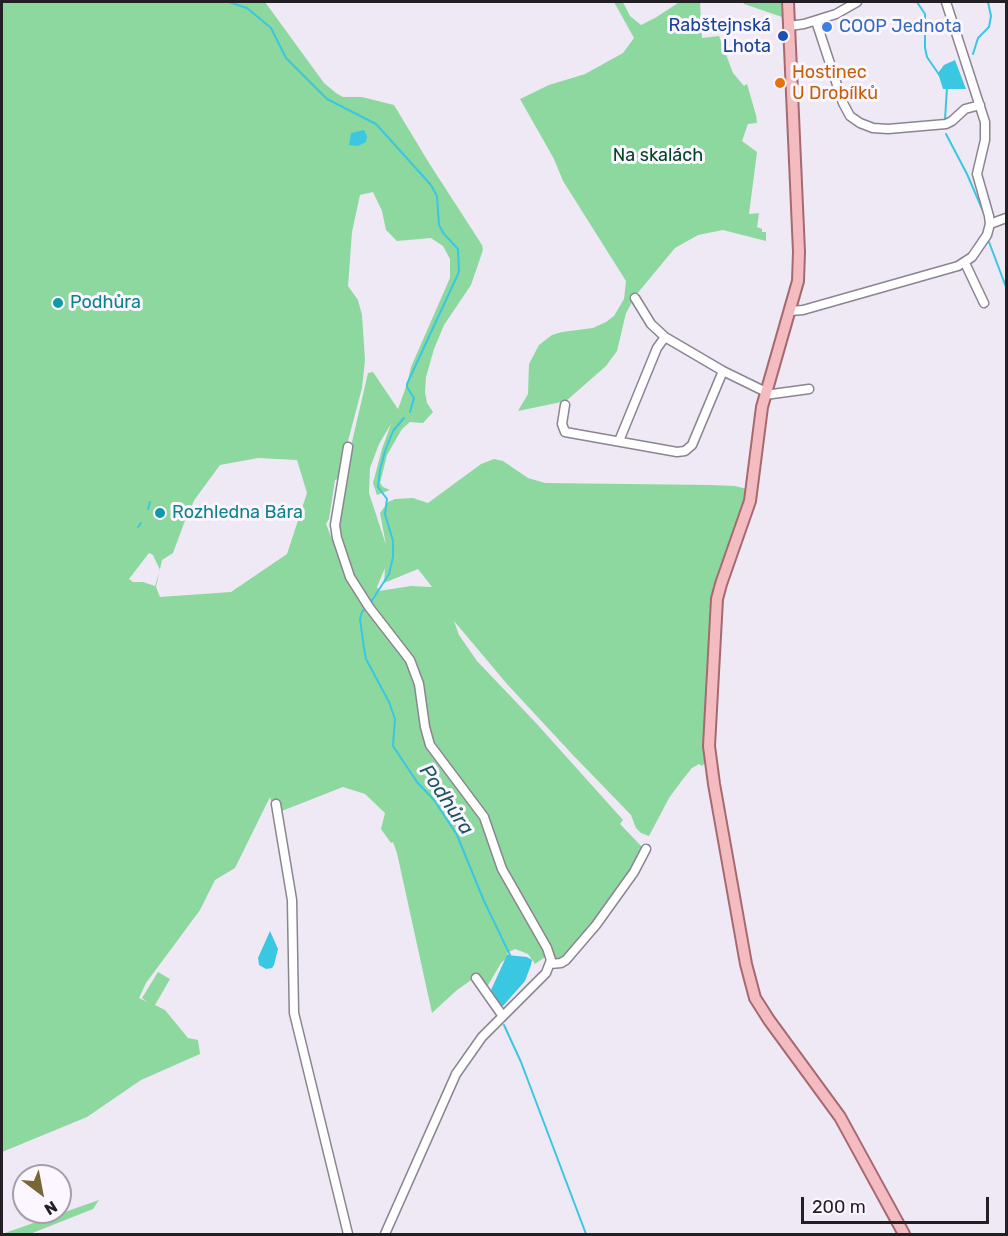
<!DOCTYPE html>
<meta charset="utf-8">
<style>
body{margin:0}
#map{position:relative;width:1008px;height:1236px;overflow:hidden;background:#efe8f5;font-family:Rubik,sans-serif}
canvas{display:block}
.frame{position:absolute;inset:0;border:3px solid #232025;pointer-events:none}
.north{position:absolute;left:12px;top:1164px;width:60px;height:60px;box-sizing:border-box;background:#fbf6ff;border:2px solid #a5a0a8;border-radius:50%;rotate:148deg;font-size:16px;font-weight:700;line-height:24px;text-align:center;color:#232025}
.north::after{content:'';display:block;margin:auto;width:21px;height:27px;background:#766734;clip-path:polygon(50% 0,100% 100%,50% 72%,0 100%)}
.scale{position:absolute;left:801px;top:1197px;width:188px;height:27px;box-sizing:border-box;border:3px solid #232025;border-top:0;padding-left:8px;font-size:18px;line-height:21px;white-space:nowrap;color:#232025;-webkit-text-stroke:4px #fbf6ff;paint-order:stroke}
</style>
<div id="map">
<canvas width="1008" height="1236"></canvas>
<div class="frame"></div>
<div class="north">N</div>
<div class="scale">200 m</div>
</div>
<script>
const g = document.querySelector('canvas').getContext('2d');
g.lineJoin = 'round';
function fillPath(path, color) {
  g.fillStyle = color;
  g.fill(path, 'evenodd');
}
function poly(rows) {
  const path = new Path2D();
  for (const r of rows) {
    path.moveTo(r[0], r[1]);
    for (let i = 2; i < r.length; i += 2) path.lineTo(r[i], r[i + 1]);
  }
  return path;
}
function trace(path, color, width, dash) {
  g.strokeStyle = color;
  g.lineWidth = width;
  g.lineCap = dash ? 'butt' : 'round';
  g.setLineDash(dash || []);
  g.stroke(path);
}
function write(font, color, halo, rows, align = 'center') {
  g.font = font + ' Rubik,sans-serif';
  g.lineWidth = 6;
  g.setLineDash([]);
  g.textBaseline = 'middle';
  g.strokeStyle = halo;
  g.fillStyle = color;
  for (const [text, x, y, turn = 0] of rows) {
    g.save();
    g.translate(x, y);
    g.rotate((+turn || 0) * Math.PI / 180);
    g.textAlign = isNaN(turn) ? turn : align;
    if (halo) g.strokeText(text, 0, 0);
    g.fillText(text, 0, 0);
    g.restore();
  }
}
const green = poly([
 [2,2,265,2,324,83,336,93,343,97,362,97,394,105,429,163,482,245,483,250,471,285,444,325,434,349,426,377,425,392,427,403,433,412,423,423,410,422,402,429,387,455,380,483,383,487,390,490,377,495,373,483,382,449,391,424,379,444,370,468,369,493,386,545,380,513,388,502,395,499,413,498,428,503,481,464,494,459,503,461,528,478,545,483,710,485,735,486,747,489,750,494,723,575,706,762,702,766,699,764,692,768,683,779,669,798,649,836,641,833,636,828,631,815,572,754,507,684,454,621,459,635,477,661,536,723,623,820,620,824,644,849,634,870,594,924,564,958,546,961,545,957,535,964,528,954,515,949,507,953,509,956,501,963,487,987,484,987,477,976,457,990,432,1013,397,853,393,842,391,843,381,829,385,813,365,794,343,787,274,814,270,797,235,868,215,880,200,910,146,983,139,998,147,1002,142,998,158,972,170,979,155,1005,165,1010,188,1038,198,1040,200,1054,141,1080,87,1117,2,1152],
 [373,192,382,211,386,230,397,241,431,238,443,246,450,259,450,278,411,367,407,384,398,409,373,372,368,373,345,472,338,532,357,587,389,627,350,584,326,524,329,519,335,480,338,479,362,388,365,360,362,315,358,300,348,286,352,232,360,195],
 [258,458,297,460,307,493,287,554,231,592,160,597,156,587,162,560,173,553,187,515,195,499,220,465],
 [149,553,153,555,160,570,155,586,143,582,133,582,129,579],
 [385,568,384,583,418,569,432,587,411,586,379,591,377,587],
 [614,2,623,2,630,16,641,25,655,18,678,3,700,2,702,38,719,36,733,73,744,86,747,84,756,115,757,123,748,124,742,141,757,152,749,214,759,213,757,227,762,229,762,232,766,232,766,241,723,230,698,235,675,248,636,295,626,313,617,351,606,366,566,401,518,411,528,394,529,364,539,345,552,335,562,332,593,328,606,322,614,316,624,299,626,281,563,181,554,159,520,99,549,85,585,74,623,53,634,38],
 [743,2,781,2,782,17,744,4],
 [99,1200,93,1209,30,1234,2,1234]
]);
const water = poly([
 [955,60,966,89,943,89,938,73,944,65],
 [364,130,367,136,366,142,358,146,349,145,351,133],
 [270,931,278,949,274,965,272,968,266,969,259,965,258,958],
 [507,955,527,957,532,960,531,965,525,981,503,1006,497,1004,491,990]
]);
const stream = poly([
 [229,2,247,8,271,28,286,58,327,99,376,124,431,185,437,196,439,225,444,234,458,249,459,272,407,384,407,387,414,398,410,412],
 [917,2,925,14,925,48,927,57,940,76],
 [973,54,978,38,989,27,991,16,988,2],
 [945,119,947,88],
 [946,134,967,174,986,218],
 [989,242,1006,287],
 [148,509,150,502],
 [138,527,141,523],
 [371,602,389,574,393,557,393,541,385,514,387,499,378,487,380,470,385,451,393,431,404,418],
 [365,608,362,612,360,619,364,648,366,659,389,702,395,719,393,746,417,782,434,800,457,835,484,901,510,955],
 [504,1025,521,1062,586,1234]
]);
const minor = poly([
 [816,21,843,103,850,116,860,123,873,128,888,129,946,124,952,121,965,109,980,105],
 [789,26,804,24,836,14,857,2],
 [990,224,1006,218],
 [965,263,984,303],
 [635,298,651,324,665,337,723,371,766,392],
 [790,311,803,310,958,266,972,257,987,235,990,224,989,216,977,174,985,140,985,122,946,2],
 [765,395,809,389],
 [565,405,562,424,565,432,677,452,685,451,692,445,723,371],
 [619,441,657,348,665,337],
 [348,447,335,525,337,538,350,577,369,607,410,660,419,684,425,727,430,745,484,817,502,869,547,948,551,960,546,973,482,1037,456,1074,385,1234],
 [276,804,292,900,294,1013,348,1234],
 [550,964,561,963,566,960,596,925,634,872,646,849],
 [476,978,502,1015]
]);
const major = poly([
 [788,2,799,252,798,281,762,407,750,501,721,584,717,599,709,746,714,784,746,964,755,998,769,1020,840,1117,904,1234]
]);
const markers = [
 [827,27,6,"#3f7fe0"],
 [783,36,6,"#1a4fb4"],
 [780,83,6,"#e8710a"],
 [58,303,6,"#0f9aa8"],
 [160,513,6,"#0f9aa8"]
];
const transitNames = [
 ["Rabštejnská",771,26],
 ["Lhota",771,47]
];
const shopNames = [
 ["COOP Jednota",839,27]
];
const foodNames = [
 ["Hostinec",792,73],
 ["U Drobílků",792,94]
];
const parkNames = [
 ["Na skalách",658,156]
];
const cultureNames = [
 ["Podhůra",70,303],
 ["Rozhledna Bára",172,513]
];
const waterNames = [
 ["Podhůra",446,800,56]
];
fillPath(green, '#8dd89f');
fillPath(water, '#3ac7e1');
trace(stream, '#3ac7e1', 2);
trace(minor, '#8b8491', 11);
trace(major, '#a6696f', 14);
trace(minor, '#fff', 8);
trace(major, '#f4bcc1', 10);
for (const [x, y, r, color] of markers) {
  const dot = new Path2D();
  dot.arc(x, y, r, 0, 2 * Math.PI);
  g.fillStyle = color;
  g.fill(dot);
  trace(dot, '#fbf6ff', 2);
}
write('18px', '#164399', '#fbf6ff', transitNames, 'right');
write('18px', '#366cbe', '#fbf6ff', shopNames, 'left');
write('18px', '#c56008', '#fbf6ff', foodNames, 'left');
write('18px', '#03461f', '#fbf6ff', parkNames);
write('18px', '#0d838f', '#fbf6ff', cultureNames, 'left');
write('italic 20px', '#1c5560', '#fbf6ff', waterNames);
</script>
